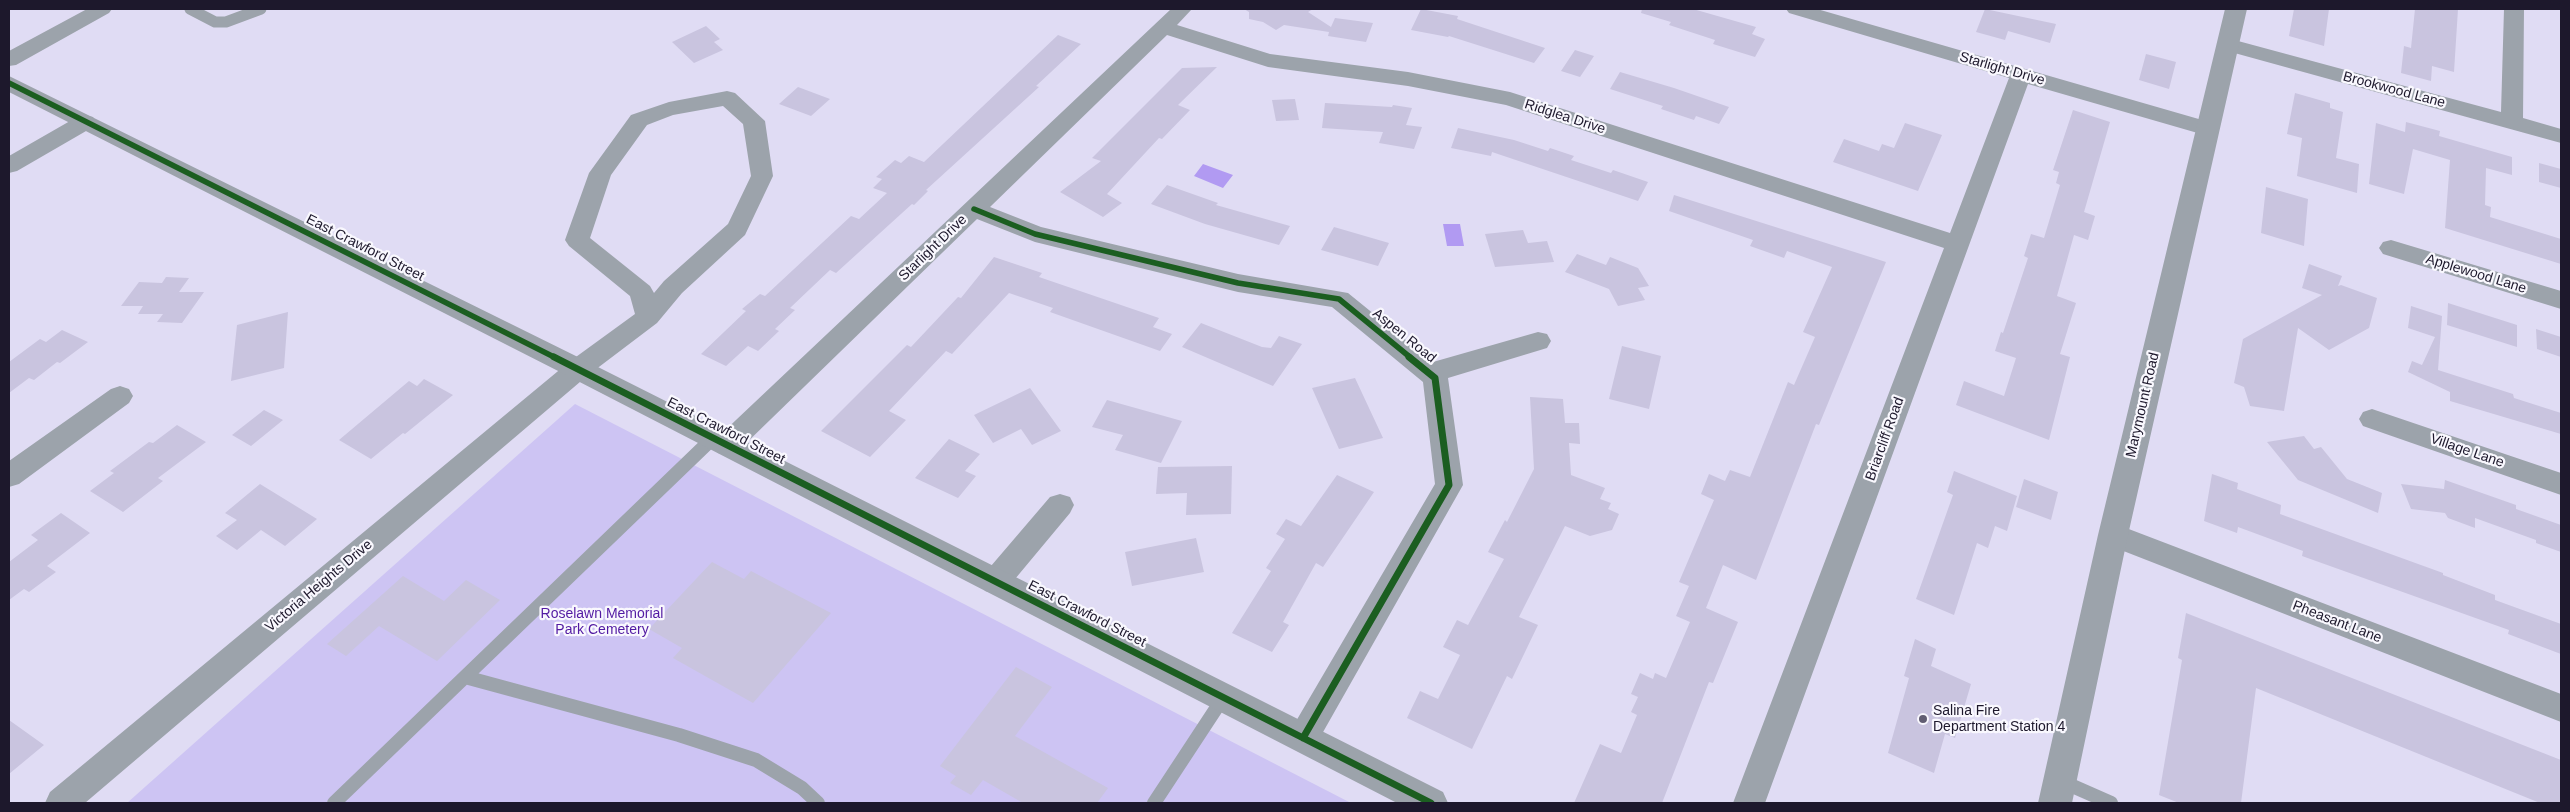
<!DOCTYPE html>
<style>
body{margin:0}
#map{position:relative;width:2570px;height:812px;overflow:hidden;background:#e0dcf4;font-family:Helvetica,sans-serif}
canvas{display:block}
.frame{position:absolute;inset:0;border:10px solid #1d182c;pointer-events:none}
</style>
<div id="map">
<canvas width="2570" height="812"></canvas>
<div class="frame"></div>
</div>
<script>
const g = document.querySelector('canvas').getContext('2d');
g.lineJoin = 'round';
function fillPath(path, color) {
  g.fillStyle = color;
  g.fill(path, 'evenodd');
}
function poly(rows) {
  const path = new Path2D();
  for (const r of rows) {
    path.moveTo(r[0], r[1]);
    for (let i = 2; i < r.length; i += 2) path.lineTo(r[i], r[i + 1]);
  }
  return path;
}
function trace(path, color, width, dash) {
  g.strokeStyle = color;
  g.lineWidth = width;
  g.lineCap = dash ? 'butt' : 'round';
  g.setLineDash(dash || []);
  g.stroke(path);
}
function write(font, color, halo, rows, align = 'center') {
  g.font = font + ' Helvetica,sans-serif';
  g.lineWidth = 4.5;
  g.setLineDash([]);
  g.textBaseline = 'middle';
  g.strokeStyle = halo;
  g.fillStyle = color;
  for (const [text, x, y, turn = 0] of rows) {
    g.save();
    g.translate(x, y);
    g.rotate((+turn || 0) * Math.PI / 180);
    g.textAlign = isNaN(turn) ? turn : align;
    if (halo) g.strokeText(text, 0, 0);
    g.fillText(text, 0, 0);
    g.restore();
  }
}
const green = poly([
 [575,404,1351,803,127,803]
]);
const water = poly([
 [1203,164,1233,175,1223,188,1194,176],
 [1443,224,1460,224,1464,246,1447,246]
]);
const building = poly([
 [1244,9,1313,9,1308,12,1331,27,1335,18,1373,23,1366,42,1328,36,1329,32,1284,25,1276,30,1263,22,1249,19,1249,12],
 [1421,9,1458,16,1457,19,1545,48,1534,63,1449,36,1448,37,1411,30],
 [1642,9,1693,9,1756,27,1752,34,1765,39,1755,57,1713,44,1715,40,1669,25,1671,22,1641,13],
 [1985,9,2056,24,2050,43,2008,31,2005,40,1976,32],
 [2294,9,2329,9,2324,46,2289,36],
 [2415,9,2458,9,2454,72,2432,66,2431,81,2401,73,2404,46,2411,48],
 [706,26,720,39,714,42,723,50,694,63,672,42],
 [1058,35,1081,44,1036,86,1039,87,926,190,928,191,914,205,912,204,836,273,830,270,790,308,795,310,775,329,779,331,758,351,748,346,726,366,701,354,746,311,742,309,760,294,765,296,851,216,859,219,887,193,873,188,882,179,876,177,895,160,901,163,909,156,924,162],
 [1575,50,1594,56,1580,77,1561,71],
 [2146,54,2176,62,2169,89,2139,80],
 [1217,67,1178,105,1190,110,1162,139,1159,138,1107,194,1122,203,1103,217,1060,192,1101,161,1092,158,1182,68],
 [1620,72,1674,88,1729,107,1719,124,1696,116,1694,120,1661,109,1663,106,1610,89],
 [798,87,830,99,811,116,779,104],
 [2295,93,2330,103,2330,108,2343,112,2336,158,2359,164,2357,193,2297,176,2302,138,2287,134],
 [1295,99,1299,120,1276,121,1272,100],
 [1325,103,1392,107,1393,105,1412,108,1406,125,1422,127,1414,149,1379,143,1383,132,1322,128],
 [2073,110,2110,122,2084,212,2095,216,2088,240,2074,235,2057,296,2076,303,2060,354,2070,357,2049,440,1956,405,1964,381,2004,396,2016,358,1995,351,2001,332,2003,333,2028,258,2024,256,2031,234,2044,238,2060,185,2056,183,2059,172,2053,170],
 [2406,122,2440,131,2439,136,2512,157,2512,175,2486,168,2485,205,2491,207,2490,217,2561,239,2561,264,2445,228,2450,160,2413,149,2404,194,2369,184,2376,123,2405,132],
 [1905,123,1942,135,1918,191,1833,162,1844,139,1879,151,1882,144,1894,148],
 [1458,128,1514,140,1548,151,1550,148,1574,156,1571,160,1611,173,1613,170,1648,182,1638,201,1492,152,1491,156,1451,148],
 [2539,163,2561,169,2561,188,2539,182],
 [1167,185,1218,203,1216,205,1290,226,1279,245,1205,224,1151,204],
 [2266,187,2308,199,2304,246,2261,233],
 [1674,195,1886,262,1819,425,1816,424,1756,580,1723,565,1706,608,1738,622,1713,683,1709,682,1662,803,1574,803,1600,744,1621,753,1637,715,1631,712,1638,697,1631,694,1640,673,1653,679,1655,673,1666,678,1690,622,1676,616,1689,586,1679,582,1714,500,1701,494,1709,474,1725,481,1730,470,1750,477,1788,382,1794,385,1815,337,1803,332,1832,267,1787,251,1784,258,1750,246,1753,240,1669,211],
 [1334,227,1389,243,1378,266,1321,250],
 [1523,230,1528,243,1547,241,1554,262,1495,267,1485,234],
 [1577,254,1606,265,1610,257,1638,268,1649,286,1638,288,1645,300,1618,306,1609,289,1565,272],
 [994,257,1042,273,1039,277,1159,318,1153,327,1172,334,1160,351,1050,312,1053,308,1009,293,952,354,946,351,889,411,906,420,870,457,821,431,907,345,911,347,958,297,961,298],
 [2309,264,2342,276,2338,286,2341,285,2377,298,2369,328,2329,350,2298,328,2284,411,2250,406,2244,387,2234,383,2243,339,2322,295,2302,288],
 [166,277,189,278,179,292,204,292,182,323,157,322,163,314,138,314,143,306,121,306,139,282,162,283],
 [2448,303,2517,325,2517,347,2447,325],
 [2411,306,2442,316,2438,370,2513,394,2514,398,2561,413,2561,434,2450,401,2450,392,2408,372,2412,361,2422,365,2435,337,2408,328],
 [288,312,284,368,231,381,237,325],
 [1201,323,1262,347,1271,348,1279,336,1302,344,1273,386,1182,347],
 [2536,329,2561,337,2561,357,2537,349],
 [62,330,88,342,60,363,57,362,34,380,29,378,9,393,9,362,40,339,46,342],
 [1622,346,1661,356,1649,409,1609,399],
 [1355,378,1383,438,1339,449,1312,388],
 [424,379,453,395,405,434,403,433,371,459,339,440,409,381,417,386],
 [1030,388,1061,431,1032,445,1021,429,993,443,974,415],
 [1530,397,1563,399,1565,423,1579,423,1580,444,1569,443,1571,475,1605,488,1600,499,1611,503,1608,509,1619,514,1612,530,1590,536,1565,526,1519,617,1538,625,1512,679,1507,676,1472,749,1407,718,1420,691,1438,699,1460,655,1443,647,1457,620,1468,625,1504,559,1488,552,1505,520,1507,522,1534,469],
 [1107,400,1182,421,1161,463,1115,450,1123,435,1092,427],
 [264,410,283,420,251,446,232,435],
 [177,425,206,442,158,478,163,481,123,512,90,491,114,473,110,471,149,442,153,443],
 [2304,436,2314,449,2321,447,2347,479,2382,493,2378,513,2298,480,2267,442],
 [949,439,980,454,965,471,976,476,958,498,915,478],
 [1232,466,1231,514,1186,515,1187,493,1156,494,1158,467],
 [1954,471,2017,496,2007,531,1995,526,1988,548,1977,543,1954,615,1916,599,1953,495,1947,492],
 [2212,474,2238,483,2237,489,2281,505,2280,514,2443,573,2443,575,2495,595,2495,600,2561,624,2561,654,2508,634,2509,630,2302,556,2303,551,2238,527,2237,533,2204,521],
 [1337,475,1374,492,1323,567,1316,563,1283,622,1289,625,1272,652,1232,633,1271,571,1266,568,1285,539,1276,534,1286,519,1301,526],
 [2024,479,2058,492,2051,520,2016,507],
 [2445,480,2516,505,2516,509,2561,525,2561,552,2536,543,2536,540,2475,518,2475,528,2448,518,2445,513,2411,509,2401,484,2444,489],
 [260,484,317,519,285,546,261,530,237,550,216,536,237,520,225,513],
 [61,513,90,533,47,566,56,572,29,592,24,589,9,600,9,562,38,540,31,535],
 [1196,538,1204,572,1132,586,1125,552],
 [712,562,744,579,751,571,831,613,753,703,673,658,682,648,649,629],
 [403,576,444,601,466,580,500,600,437,661,379,626,346,656,327,644],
 [2186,613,2561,760,2561,803,2540,803,2256,688,2241,803,2179,803,2159,795,2182,660,2178,658],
 [1915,639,1936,649,1931,666,1971,684,1955,738,1945,734,1934,773,1888,753,1909,678,1904,676],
 [1016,667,1052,687,1015,736,1108,788,1097,803,1023,803,983,780,971,795,950,783,956,776,940,766],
 [9,720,44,745,9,774]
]);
const serviceFar1 = poly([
 [190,9,215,22,226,22,261,9]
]);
const service = poly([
 [465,677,679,735,756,760,802,788,818,803],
 [2061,781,2111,803],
 [334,803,713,438],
 [1154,803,1223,698]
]);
const minor = poly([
 [87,9,112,9,109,13,16,65,9,66,9,51,87,9],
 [1171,9,1192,9,1177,25,1270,54,1408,72,1510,92,1950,233,2009,78,1789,13,1786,9,1817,9,2216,124,2219,129,2216,134,2208,136,2028,84,1765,803,1733,803,1944,248,1506,105,1408,86,1268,67,1167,35,990,207,1041,227,1238,274,1348,293,1433,362,1538,332,1547,334,1551,341,1547,348,1448,378,1463,485,1314,748,1303,753,1292,748,1287,738,1292,728,1435,484,1423,382,1332,307,1238,292,1035,242,977,219,736,453,727,456,718,453,714,445,718,437,1171,9],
 [2504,9,2524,9,2523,118,2561,129,2561,143,2220,49,2217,44,2220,39,2227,38,2501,112,2504,9],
 [727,91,735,93,765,121,773,176,745,235,682,293,657,323,587,376,85,803,45,803,50,792,569,362,635,314,630,296,569,246,565,240,589,173,631,115,669,102,727,91],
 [723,106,743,124,751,176,728,224,664,281,654,293,650,286,590,238,611,175,647,125,673,115,723,106],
 [85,115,93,117,96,122,93,127,17,171,9,173,9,156,77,117,85,115],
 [2391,240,2561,291,2561,309,2383,254,2379,248,2383,242,2391,240],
 [120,386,129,389,133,396,129,403,19,484,9,487,9,461,111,389,120,386],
 [2372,409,2561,473,2561,495,2363,426,2359,419,2363,412,2372,409],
 [1060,494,1070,497,1074,505,1070,513,1005,591,995,594,985,591,981,582,985,573,1050,497,1060,494],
 [2113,523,2561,694,2561,722,2103,543,2099,535,2103,527,2113,523]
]);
const tertiary = poly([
 [2225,9,2247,9,2128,535,2072,803,2038,803,2098,535,2225,9],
 [9,76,588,362,1443,792,1448,803,1397,803,568,376,9,92,9,76]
]);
const cyclewayFar1 = poly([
 [9,83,556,358],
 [974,209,1035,234,1238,283,1339,299,1411,358]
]);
const cycleway = poly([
 [554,357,1431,803],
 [1303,738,1449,485,1435,378,1409,357]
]);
const markers = [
 [1923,719,5,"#615d72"]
];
const streetNames = [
 ["Starlight Drive",2002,69,16],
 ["Brookwood Lane",2394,90,15],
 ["Ridglea Drive",1565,117,18],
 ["East Crawford Street",365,248,27],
 ["Starlight Drive",933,248,-44],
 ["Applewood Lane",2476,274,17],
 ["Aspen Road",1404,336,39],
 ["Marymount Road",2143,405,-77],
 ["East Crawford Street",726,431,27],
 ["Briarcliff Road",1885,439,-70],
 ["Village Lane",2467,451,19],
 ["Victoria Heights Drive",319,586,-40],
 ["East Crawford Street",1087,614,27],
 ["Pheasant Lane",2337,622,21]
];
const parkNames = [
 ["Roselawn Memorial",602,614],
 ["Park Cemetery",602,630]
];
const poiNames = [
 ["Salina Fire",1933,711],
 ["Department Station 4",1933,727]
];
fillPath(green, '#cdc4f3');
fillPath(water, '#b19af2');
fillPath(building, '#c9c4df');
trace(serviceFar1, '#9ca3ab', 11);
trace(service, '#9ca3ab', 14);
fillPath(minor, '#9ca3ab');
fillPath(tertiary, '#9ca3ab');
trace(cyclewayFar1, '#1b5e20', 5.5);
trace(cycleway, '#1b5e20', 7);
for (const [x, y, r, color] of markers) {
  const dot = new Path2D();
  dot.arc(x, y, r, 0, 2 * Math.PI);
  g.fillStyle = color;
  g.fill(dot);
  trace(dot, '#f9f8fe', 2);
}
write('14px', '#1d182c', '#f9f8fe', streetNames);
write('14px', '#521aa2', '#f9f8fe', parkNames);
write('14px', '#1d182c', '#f9f8fe', poiNames, 'left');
</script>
